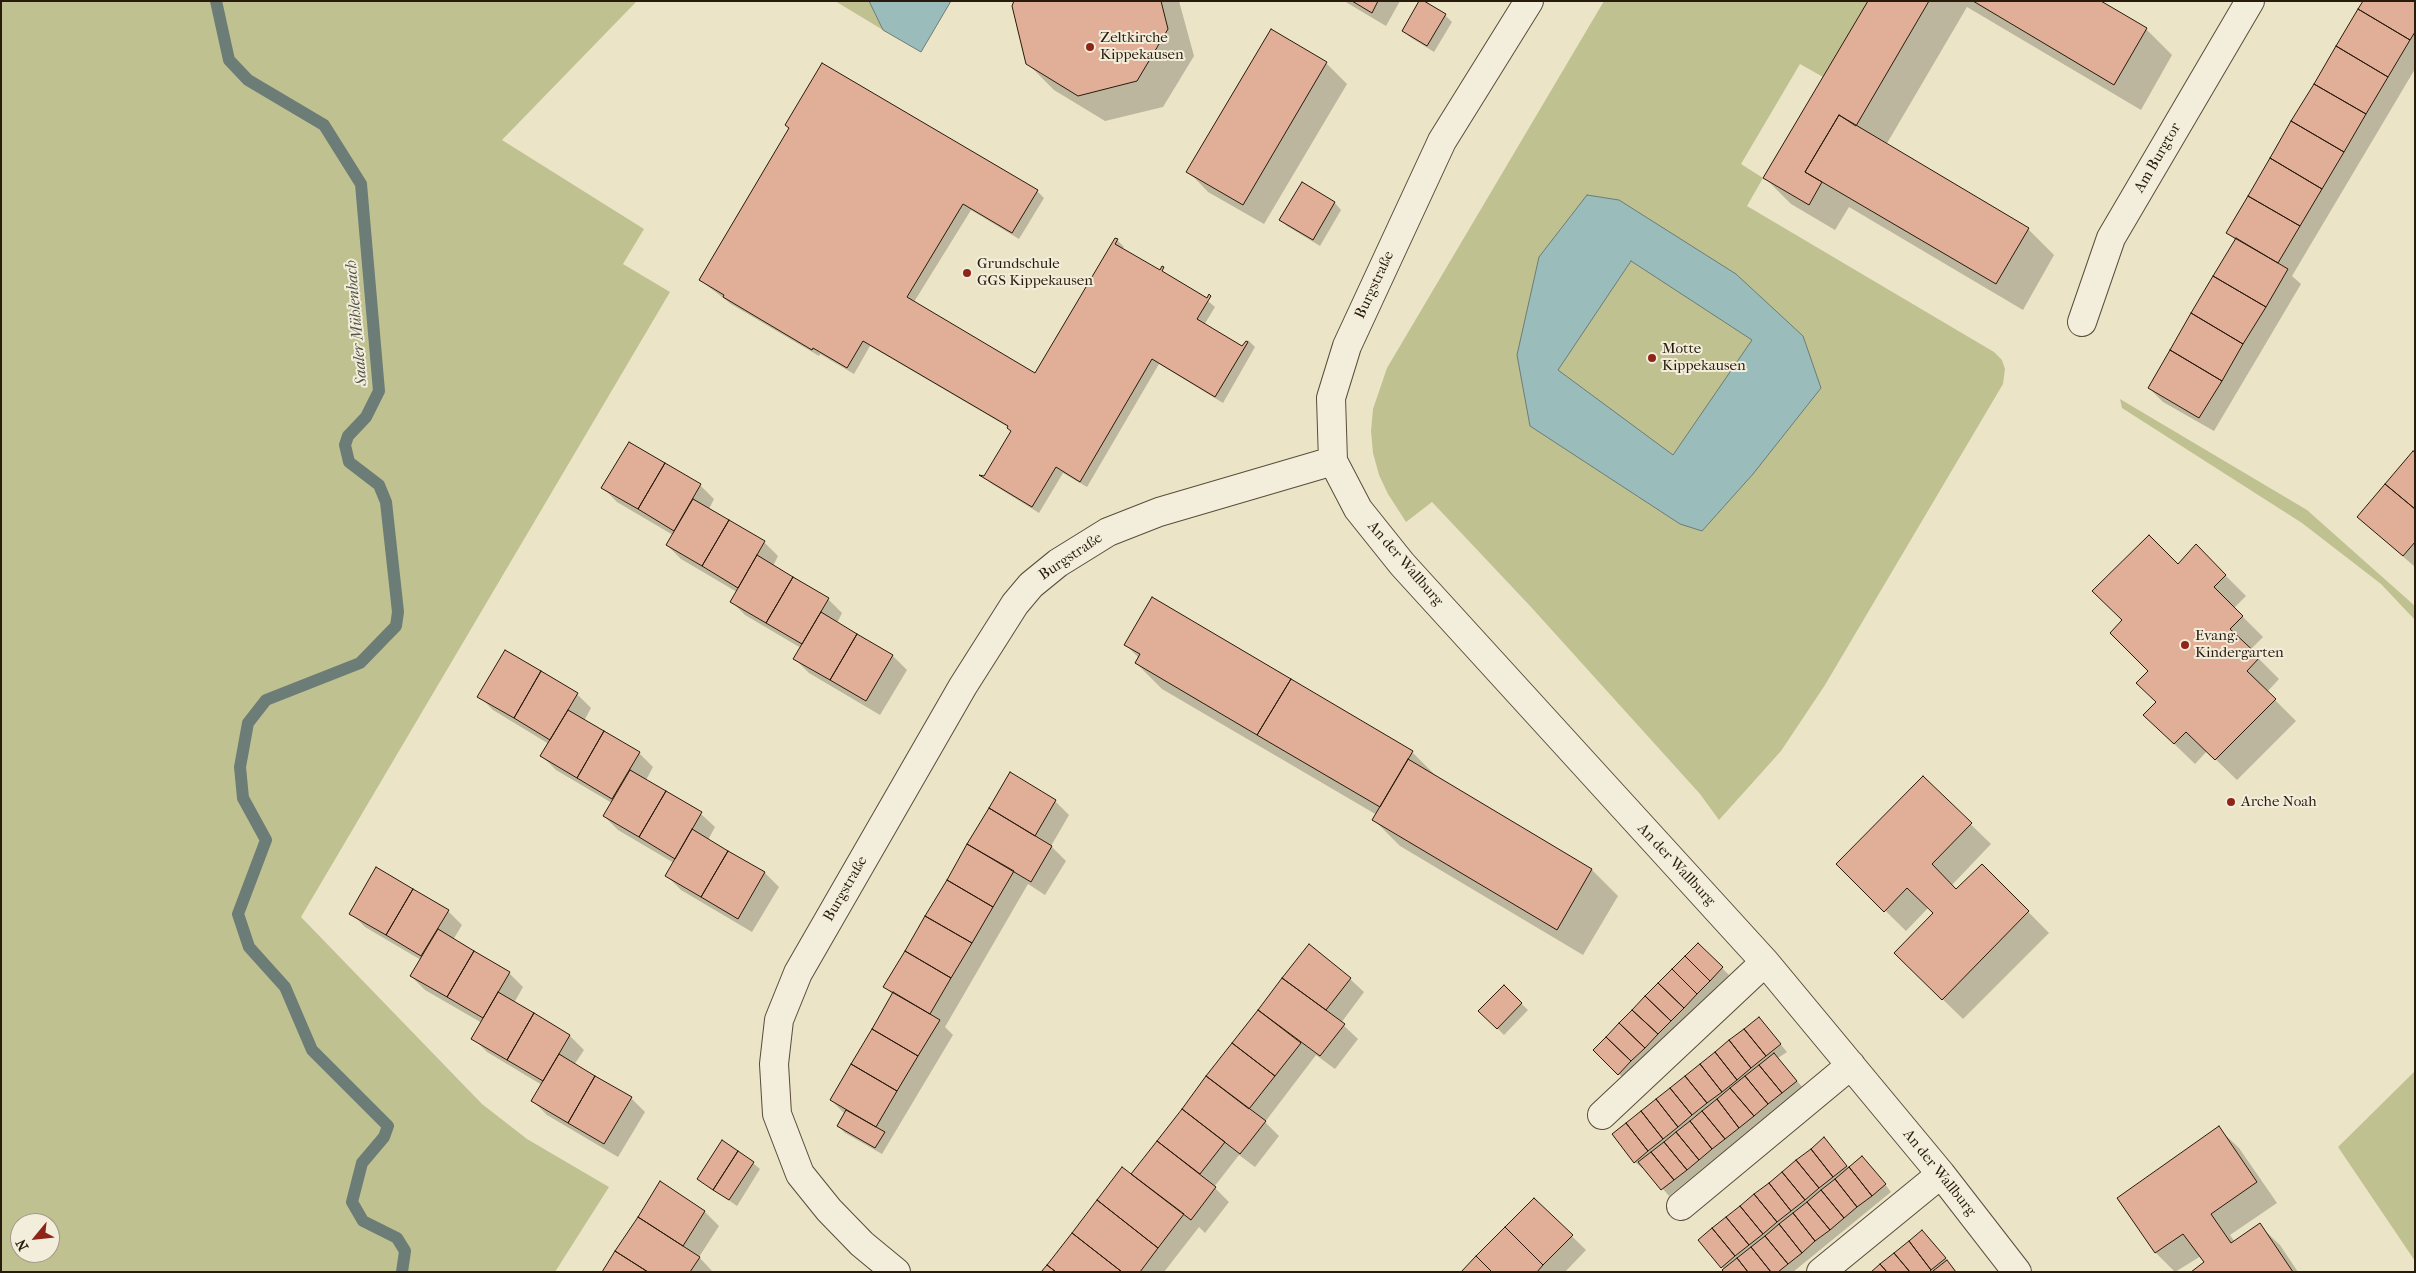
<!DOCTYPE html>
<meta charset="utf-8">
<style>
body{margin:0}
#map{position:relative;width:2416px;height:1273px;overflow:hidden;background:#ece4c7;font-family:"IM FELL French Canon",serif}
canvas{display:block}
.frame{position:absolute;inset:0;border:2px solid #281b0c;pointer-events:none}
.north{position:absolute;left:10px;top:1213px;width:50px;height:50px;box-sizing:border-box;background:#f3eddb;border:1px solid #a29988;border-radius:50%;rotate:242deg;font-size:14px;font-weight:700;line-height:20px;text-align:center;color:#281b0c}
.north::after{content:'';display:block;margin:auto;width:18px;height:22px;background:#8f2418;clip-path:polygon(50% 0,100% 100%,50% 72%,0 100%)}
</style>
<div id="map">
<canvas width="2416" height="1273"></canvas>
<div class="frame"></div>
<div class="north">N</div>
</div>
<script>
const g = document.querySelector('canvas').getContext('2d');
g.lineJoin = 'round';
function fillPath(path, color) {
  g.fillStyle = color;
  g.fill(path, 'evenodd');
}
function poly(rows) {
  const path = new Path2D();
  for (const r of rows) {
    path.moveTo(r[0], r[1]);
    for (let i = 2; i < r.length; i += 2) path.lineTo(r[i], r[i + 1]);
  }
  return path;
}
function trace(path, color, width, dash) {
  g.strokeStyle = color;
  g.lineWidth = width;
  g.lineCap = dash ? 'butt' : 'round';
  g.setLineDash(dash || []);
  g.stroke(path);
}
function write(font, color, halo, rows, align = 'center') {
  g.font = font + ' "IM FELL French Canon",serif';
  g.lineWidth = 4;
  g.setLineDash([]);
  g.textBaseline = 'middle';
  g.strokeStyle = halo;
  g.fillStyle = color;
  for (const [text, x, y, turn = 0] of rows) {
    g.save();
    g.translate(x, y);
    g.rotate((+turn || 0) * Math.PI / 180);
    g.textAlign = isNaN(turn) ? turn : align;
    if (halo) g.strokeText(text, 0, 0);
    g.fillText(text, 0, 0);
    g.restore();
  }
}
const green = poly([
 [1,1,637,1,502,140,644,229,623,264,670,292,301,917,482,1104,527,1139,609,1187,555,1272,1,1272],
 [20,1223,50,1223,50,1253,20,1253],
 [835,1,869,1,883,30],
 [1604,1,1868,1,1823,77,1800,64,1741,164,1763,178,1747,206,1994,352,2002,360,2005,369,2003,384,1825,685,1781,751,1719,820,1700,794,1531,607,1432,502,1406,522,1388,494,1379,475,1373,453,1371,431,1373,409,1387,368],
 [2120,399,2307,510,2415,606,2415,620,2381,584,2302,523,2122,408],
 [2415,1071,2415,1261,2338,1147]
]);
const water = poly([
 [869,1,951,1,921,52,883,30,869,1],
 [1587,195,1619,200,1736,274,1803,336,1821,388,1753,474,1702,531,1680,524,1530,426,1517,355,1539,257,1587,195],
 [1631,261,1752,340,1673,455,1558,370,1631,261]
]);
const shadow = poly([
 [1016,1,1179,1,1194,56,1163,107,1105,121,1054,90,1027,63],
 [1344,1,1400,1,1386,26],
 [1870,1,2099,1,2146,29,2172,55,2141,110,1967,7,1886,145,2028,229,2054,255,2023,310,1849,207,1835,230,1791,204,1765,178],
 [2415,1,2415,69,2292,276,2301,284,2214,431,2163,402,2149,388,2236,241,2228,232],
 [1445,15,1452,22,1434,52,1410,37,1403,30],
 [1326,63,1347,84,1264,224,1208,192,1188,171],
 [790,129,1037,191,1044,198,1019,239,971,210,914,302,1035,375,1116,239,1124,247,1122,249,1208,301,1215,307,1204,325,1242,348,1248,340,1255,347,1223,403,1159,364,1087,487,1063,473,1039,513,992,484,985,478,1012,431,1008,427,870,346,854,374,820,354,819,356,731,304,700,280],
 [1302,184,1335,203,1341,210,1320,246,1287,226,1280,220],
 [629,443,700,485,714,499,709,509,764,542,778,556,773,566,828,599,842,613,837,623,893,656,907,670,880,715,809,673,795,659,801,648,745,615,731,601,737,592,681,559,667,545,673,535,617,502,603,488],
 [2415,450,2415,567,2358,517],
 [2196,546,2246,596,2234,608,2263,637,2250,650,2279,679,2267,692,2296,721,2237,780,2207,751,2195,764,2165,735,2150,671,2178,565],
 [1125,644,1412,752,1438,778,1592,870,1618,896,1583,955,1400,846,1374,820,1377,815,1162,689,1136,663,1139,658],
 [577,694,591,708,584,721,639,753,653,767,646,780,701,814,715,827,708,840,765,873,779,887,752,932,681,890,667,876,674,863,618,830,604,816,612,803,556,770,542,756,549,744,493,710,479,696],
 [1923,778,1991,844,1951,886,1956,891,1982,865,2049,933,1963,1019,1895,953,1934,913,1928,908,1906,931,1838,864],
 [1055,801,1069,815,1051,846,1066,861,1045,895,1028,884,945,1027,953,1035,882,1154,845,1133,838,1126,845,1114,831,1100,893,995,885,987],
 [448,911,462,925,453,940,509,973,523,987,514,1003,570,1036,584,1050,574,1065,631,1098,645,1112,618,1157,547,1115,533,1101,542,1085,487,1052,473,1038,482,1023,425,990,411,976,421,960,365,927,351,913],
 [1698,944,1729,975,1626,1081,1595,1050],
 [1309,946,1350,979,1364,992,1341,1023,1358,1039,1335,1069,1316,1055,1265,1122,1279,1136,1255,1167,1239,1155,1214,1187,1229,1202,1205,1233,1199,1227,1164,1272,1043,1272,1132,1176],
 [1504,987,1528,1010,1504,1035,1480,1011],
 [1765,1025,1787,1052,1778,1058,1803,1088,1669,1196,1644,1167,1642,1168,1635,1162],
 [2218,1128,2239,1148,2277,1203,2230,1235,2235,1242,2259,1225,2280,1245,2298,1272,2193,1272,2205,1263,2201,1256,2175,1272,2156,1253,2118,1199],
 [1824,1139,1849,1168,1869,1164,1891,1192,1793,1272,1726,1272,1722,1267],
 [753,1163,760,1169,737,1206,698,1179],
 [660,1183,705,1212,719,1226,699,1257,713,1272,604,1272],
 [1534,1199,1586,1250,1565,1272,1463,1272],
 [1929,1238,1956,1272,1872,1272]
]);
const stream = poly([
 [216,1,229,60,248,80,324,125,361,184,379,391,366,417,348,436,345,445,349,462,379,485,386,502,398,612,396,626,360,663,266,700,248,723,240,767,243,798,266,840,238,914,249,947,285,987,312,1050,388,1126,384,1137,362,1163,352,1202,363,1221,397,1238,405,1251,402,1272]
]);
const building = poly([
 [1014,1,1161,1,1168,29,1137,81,1078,96,1026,64,1012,6,1014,1],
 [1352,1,1378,1,1372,13,1352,1],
 [1419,1,1424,1,1446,14,1427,46,1402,31,1419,1],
 [1868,1,1929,1,1856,126,1839,115,1805,172,1822,182,1809,205,1763,178,1868,1],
 [1973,1,2101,1,2147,28,2114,85,1973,1],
 [2363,1,2415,1,2415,32,2410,40,2358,9,2363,1],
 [2358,9,2410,40,2388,77,2336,46,2358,9],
 [1271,29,1327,62,1243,205,1186,172,1271,29],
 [2336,46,2388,77,2366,114,2314,84,2336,46],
 [822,63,1038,190,1012,233,963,204,907,297,1035,373,1115,238,1118,239,1115,244,1160,270,1162,266,1164,267,1162,271,1207,298,1209,294,1211,296,1197,319,1242,346,1246,341,1248,342,1215,397,1152,359,1080,482,1056,467,1032,507,979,475,984,476,1011,431,1007,428,1008,426,863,341,847,368,813,348,812,350,723,297,724,295,699,280,789,128,785,125,822,63],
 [2314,84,2366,114,2344,152,2291,121,2314,84],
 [1839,115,2029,228,1996,284,1805,172,1839,115],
 [2291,121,2344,152,2322,189,2270,158,2291,121],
 [2270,158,2322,189,2300,226,2248,196,2270,158],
 [1302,182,1335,202,1313,240,1279,220,1302,182],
 [2248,196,2300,226,2278,263,2226,233,2248,196],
 [2236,238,2288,269,2266,307,2213,276,2236,238],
 [2213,276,2266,307,2243,344,2191,313,2213,276],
 [2191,313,2243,344,2222,381,2170,350,2191,313],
 [2170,350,2222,381,2199,418,2148,388,2170,350],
 [629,442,665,463,638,509,601,488,629,442],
 [2413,451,2415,452,2415,509,2385,484,2413,451],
 [665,463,701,484,674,531,638,509,665,463],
 [2385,484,2415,509,2415,542,2403,556,2357,517,2385,484],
 [693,499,729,520,702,566,666,545,693,499],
 [729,520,765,541,738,588,702,566,729,520],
 [2149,535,2178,564,2196,544,2226,575,2214,587,2243,616,2230,629,2260,657,2247,671,2276,699,2215,760,2186,732,2174,744,2143,715,2156,702,2136,683,2148,671,2110,633,2122,620,2092,591,2149,535],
 [757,555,793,577,766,623,730,602,757,555],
 [793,577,829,598,802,644,766,623,793,577],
 [1152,597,1291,679,1257,735,1135,663,1140,654,1124,645,1152,597],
 [821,612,857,634,830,680,793,659,821,612],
 [857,634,893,655,866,701,830,680,857,634],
 [505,650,541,671,514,718,477,697,505,650],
 [541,671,578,693,550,740,514,718,541,671],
 [1291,679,1413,751,1380,807,1257,735,1291,679],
 [568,710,604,731,577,778,540,756,568,710],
 [604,731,640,752,612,799,577,778,604,731],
 [1408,759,1592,869,1557,930,1372,820,1408,759],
 [630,770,666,791,639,837,603,816,630,770],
 [1010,772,1056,800,1035,836,989,808,1010,772],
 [1923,776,1972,823,1932,864,1956,889,1982,864,2029,911,1942,1000,1894,953,1933,913,1907,888,1884,912,1836,864,1923,776],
 [666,791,702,812,675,859,639,837,666,791],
 [989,808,1052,846,1031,882,967,844,989,808],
 [692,829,728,851,701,897,665,876,692,829],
 [967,844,1014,871,993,907,947,880,967,844],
 [728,851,765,872,738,919,701,897,728,851],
 [376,867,413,889,386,935,349,914,376,867],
 [947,880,993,907,972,943,925,916,947,880],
 [413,889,449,910,421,956,386,935,413,889],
 [925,916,972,943,951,978,905,951,925,916],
 [438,929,474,951,447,997,410,976,438,929],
 [1698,943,1723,967,1710,981,1685,956,1698,943],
 [1309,944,1351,978,1326,1010,1282,978,1309,944],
 [474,951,510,972,483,1018,447,997,474,951],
 [905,951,951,978,930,1014,883,987,905,951],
 [1685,956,1710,981,1697,994,1672,969,1685,956],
 [1672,969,1697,994,1684,1008,1658,983,1672,969],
 [1282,978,1345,1024,1320,1056,1258,1010,1282,978],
 [1658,983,1684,1008,1671,1021,1645,996,1658,983],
 [1504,985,1522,1003,1497,1029,1478,1011,1504,985],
 [498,992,534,1013,507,1060,471,1039,498,992],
 [893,992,940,1020,918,1056,872,1029,893,992],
 [1645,996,1671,1021,1658,1034,1632,1010,1645,996],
 [1258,1010,1301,1043,1275,1076,1232,1043,1258,1010],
 [1632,1010,1658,1034,1645,1048,1619,1023,1632,1010],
 [534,1013,570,1035,543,1081,507,1060,534,1013],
 [1759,1017,1781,1044,1766,1056,1744,1029,1759,1017],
 [1619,1023,1645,1048,1631,1061,1606,1037,1619,1023],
 [872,1029,918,1056,897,1091,851,1064,872,1029],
 [1744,1029,1766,1056,1751,1068,1729,1040,1744,1029],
 [1606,1037,1631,1061,1618,1075,1593,1050,1606,1037],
 [1729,1040,1751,1068,1737,1080,1715,1052,1729,1040],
 [1232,1043,1275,1076,1249,1109,1206,1076,1232,1043],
 [1715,1052,1737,1080,1722,1092,1700,1064,1715,1052],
 [1774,1053,1797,1081,1782,1093,1759,1065,1774,1053],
 [559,1054,595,1076,568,1123,531,1101,559,1054],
 [851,1064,897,1091,876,1127,830,1100,851,1064],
 [1700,1064,1722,1092,1707,1103,1685,1076,1700,1064],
 [1759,1065,1782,1093,1768,1104,1745,1076,1759,1065],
 [595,1076,632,1097,604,1144,568,1123,595,1076],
 [1206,1076,1266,1121,1240,1154,1182,1109,1206,1076],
 [1685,1076,1707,1103,1692,1115,1670,1088,1685,1076],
 [1745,1076,1768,1104,1754,1116,1730,1088,1745,1076],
 [1670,1088,1692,1115,1678,1127,1656,1099,1670,1088],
 [1730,1088,1754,1116,1739,1128,1717,1099,1730,1088],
 [1656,1099,1678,1127,1663,1139,1641,1111,1656,1099],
 [1717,1099,1739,1128,1725,1139,1702,1111,1717,1099],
 [1182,1109,1225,1142,1200,1174,1157,1141,1182,1109],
 [846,1110,885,1132,875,1148,837,1126,846,1110],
 [1641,1111,1663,1139,1648,1151,1626,1123,1641,1111],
 [1702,1111,1725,1139,1712,1149,1690,1121,1702,1111],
 [1690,1121,1712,1149,1699,1160,1676,1132,1690,1121],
 [1626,1123,1648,1151,1634,1163,1612,1134,1626,1123],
 [2219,1126,2257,1182,2211,1214,2231,1243,2260,1223,2293,1272,2191,1272,2204,1262,2183,1234,2155,1253,2117,1198,2219,1126],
 [1676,1132,1699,1160,1687,1170,1664,1142,1676,1132],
 [1824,1137,1847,1166,1833,1177,1811,1149,1824,1137],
 [722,1140,738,1151,713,1190,697,1179,722,1140],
 [1157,1141,1216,1187,1191,1220,1131,1174,1157,1141],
 [1664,1142,1687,1170,1674,1180,1651,1152,1664,1142],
 [1811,1149,1833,1177,1819,1188,1796,1160,1811,1149],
 [738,1151,754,1162,729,1200,713,1190,738,1151],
 [1651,1152,1674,1180,1661,1190,1638,1162,1651,1152],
 [1862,1156,1886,1184,1872,1196,1849,1167,1862,1156],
 [1796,1160,1819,1188,1805,1200,1782,1172,1796,1160],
 [1122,1167,1184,1214,1158,1248,1097,1200,1122,1167],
 [1849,1167,1872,1196,1857,1207,1835,1179,1849,1167],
 [1782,1172,1805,1200,1791,1211,1769,1183,1782,1172],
 [1835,1179,1857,1207,1844,1218,1821,1190,1835,1179],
 [660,1181,705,1211,683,1246,638,1217,660,1181],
 [1769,1183,1791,1211,1777,1222,1754,1194,1769,1183],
 [1821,1190,1844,1218,1830,1230,1807,1202,1821,1190],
 [1754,1194,1777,1222,1763,1234,1740,1206,1754,1194],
 [1534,1198,1573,1235,1543,1265,1505,1227,1534,1198],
 [1097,1200,1158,1248,1140,1272,1122,1272,1072,1233,1097,1200],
 [1807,1202,1830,1230,1815,1241,1793,1213,1807,1202],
 [1740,1206,1763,1234,1749,1245,1726,1217,1740,1206],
 [1793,1213,1815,1241,1802,1253,1779,1224,1793,1213],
 [638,1217,700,1257,690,1272,648,1272,615,1251,638,1217],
 [1726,1217,1749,1245,1735,1256,1712,1228,1726,1217],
 [1779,1224,1802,1253,1788,1264,1765,1236,1779,1224],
 [1505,1227,1543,1265,1537,1272,1492,1272,1476,1256,1505,1227],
 [1712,1228,1735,1256,1721,1268,1698,1240,1712,1228],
 [1922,1230,1946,1258,1931,1270,1909,1241,1922,1230],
 [1072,1233,1122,1272,1056,1272,1047,1265,1072,1233],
 [1765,1236,1788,1264,1778,1272,1771,1272,1751,1247,1765,1236],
 [1909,1241,1931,1270,1929,1272,1910,1272,1894,1253,1909,1241],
 [1751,1247,1771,1272,1748,1272,1737,1258,1751,1247],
 [615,1251,648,1272,602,1272,615,1251],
 [1894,1253,1910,1272,1887,1272,1880,1264,1894,1253],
 [1476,1256,1492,1272,1461,1272,1476,1256],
 [1737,1258,1748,1272,1724,1272,1722,1270,1737,1258],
 [1947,1260,1956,1272,1933,1272,1933,1271,1947,1260],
 [1880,1264,1887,1272,1871,1272,1880,1264],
 [1047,1265,1056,1272,1041,1272,1047,1265]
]);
const minor = poly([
 [2082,322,2111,238,2250,1],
 [1333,461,1358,509,1402,564,1765,962,1941,1174,2017,1272],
 [1602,1115,1765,962],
 [1681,1206,1851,1065],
 [896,1272,862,1244,829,1210,800,1174,777,1114,774,1064,779,1020,798,973,963,686,1015,604,1031,585,1058,563,1108,532,1159,512,1333,461,1331,398,1347,346,1442,141,1529,1],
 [1821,1272,1941,1174]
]);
const markers = [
 [1090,47,5,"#8f2418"],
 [967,273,5,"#8f2418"],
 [1652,358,5,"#8f2418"],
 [2185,645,5,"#8f2418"],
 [2231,802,5,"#8f2418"]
];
const poiNames = [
 ["Zeltkirche",1100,38],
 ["Kippekausen",1100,55],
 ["Grundschule",977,264],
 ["GGS Kippekausen",977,281],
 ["Motte",1662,349],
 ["Kippekausen",1662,366],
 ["Evang.",2195,636],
 ["Kindergarten",2195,653],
 ["Arche Noah",2241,802]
];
const streetNames = [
 ["Am Burgtor",2158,158,-60],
 ["Burgstraße",1375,285,-65],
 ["Burgstraße",1071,557,-34],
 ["An der Wallburg",1405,564,49],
 ["An der Wallburg",1676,865,47],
 ["Burgstraße",846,889,-60],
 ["An der Wallburg",1939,1173,51]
];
const waterNames = [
 ["Saaler Mühlenbach",357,323,-95]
];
fillPath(green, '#bfc290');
fillPath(water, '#9abdbc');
trace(water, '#6c7c76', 1);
fillPath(shadow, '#0003');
trace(stream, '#6c7c76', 12);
fillPath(building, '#e1ae98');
trace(building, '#281b0c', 1);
trace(minor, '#594d3b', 30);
trace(minor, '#f3eddb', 28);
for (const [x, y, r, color] of markers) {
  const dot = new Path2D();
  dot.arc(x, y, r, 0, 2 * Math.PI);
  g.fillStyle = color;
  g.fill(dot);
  trace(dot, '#f3eddb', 2);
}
write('15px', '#281b0c', '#f3eddb', poiNames, 'left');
write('15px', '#281b0c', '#f3eddb', streetNames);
write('italic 16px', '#50544a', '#f3eddb', waterNames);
</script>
